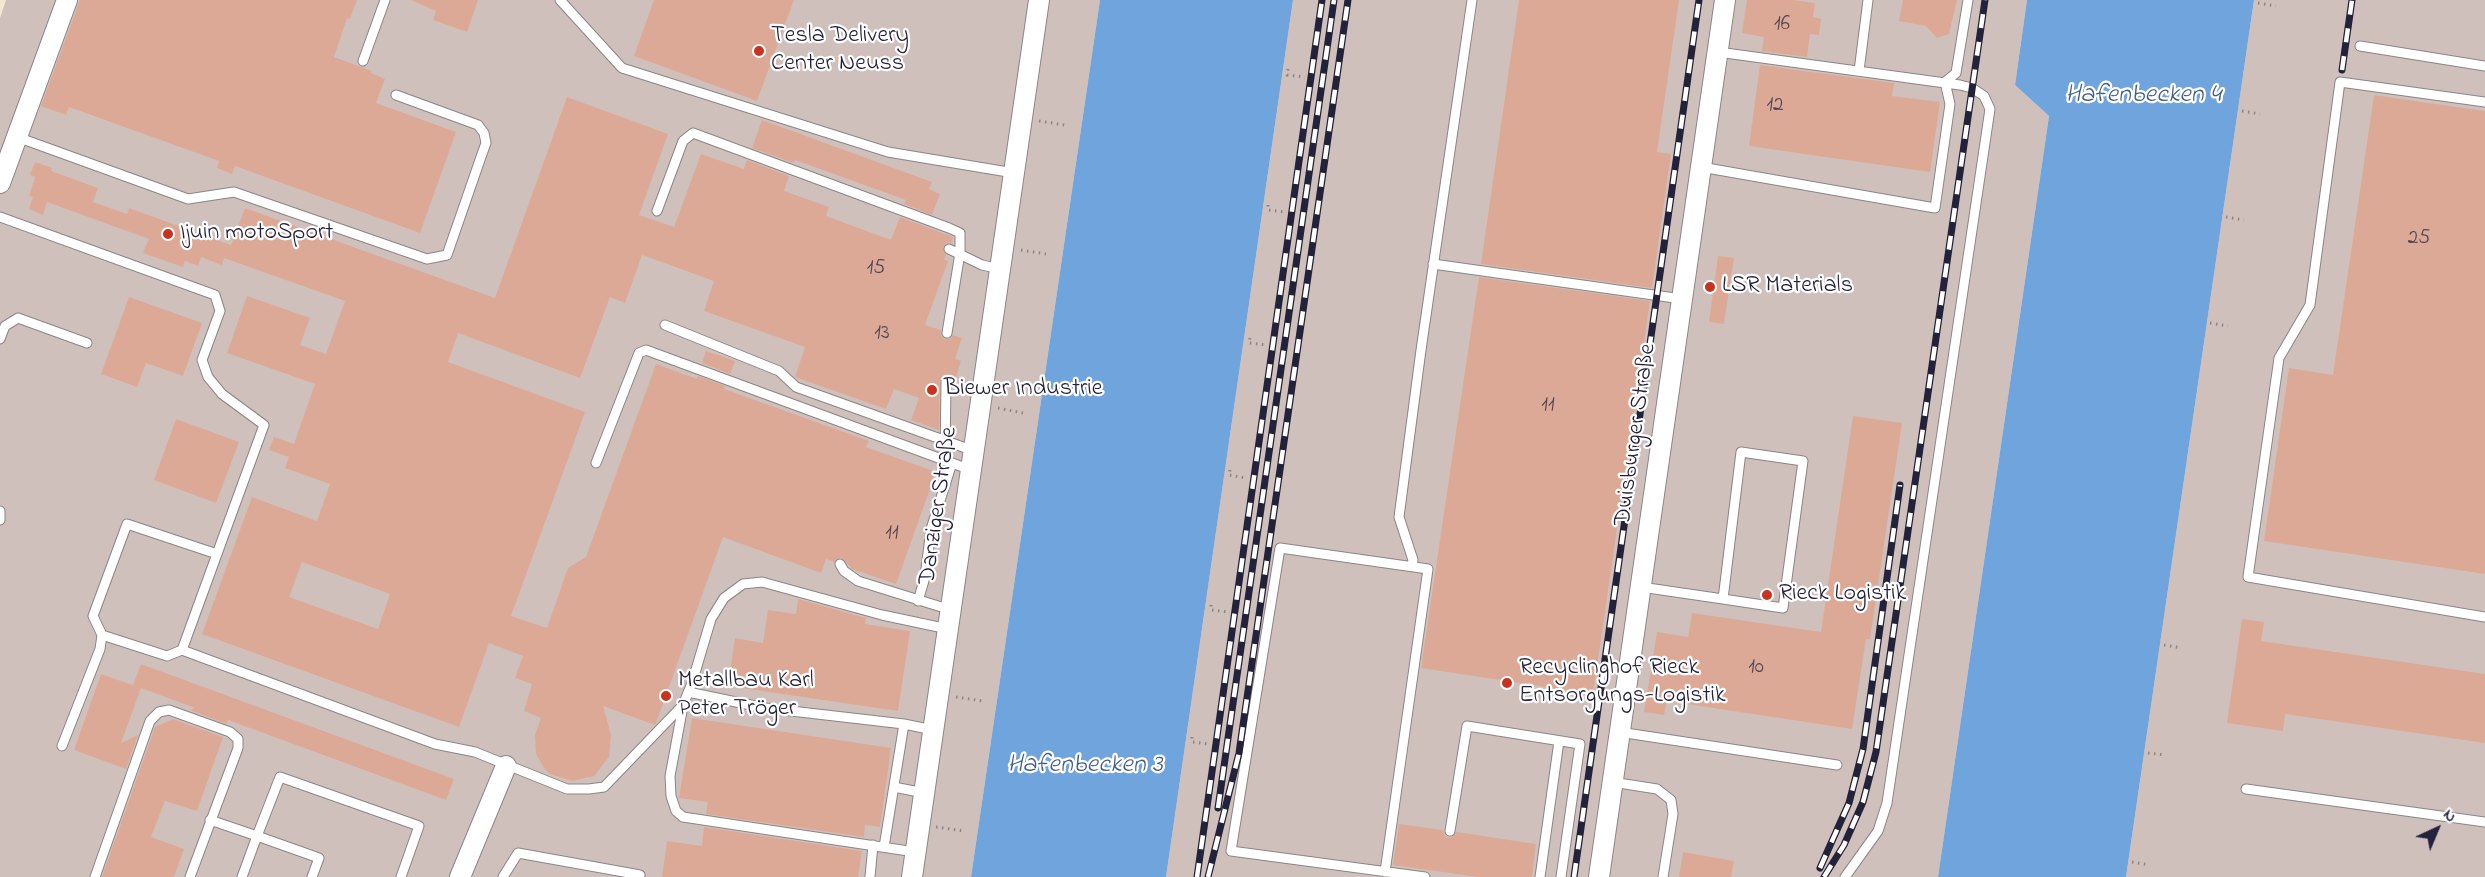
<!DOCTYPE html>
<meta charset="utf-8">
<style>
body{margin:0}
#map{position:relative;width:2485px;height:877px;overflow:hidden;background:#f3e8d0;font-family:"Indie Flower",sans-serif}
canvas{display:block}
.north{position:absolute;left:2407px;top:799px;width:60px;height:60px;-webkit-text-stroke:4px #fff;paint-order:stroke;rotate:44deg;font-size:16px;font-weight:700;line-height:24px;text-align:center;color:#22223b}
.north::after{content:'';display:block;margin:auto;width:21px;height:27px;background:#22223b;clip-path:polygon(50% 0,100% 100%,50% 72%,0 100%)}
</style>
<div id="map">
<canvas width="2485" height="877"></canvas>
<div class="north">N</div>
</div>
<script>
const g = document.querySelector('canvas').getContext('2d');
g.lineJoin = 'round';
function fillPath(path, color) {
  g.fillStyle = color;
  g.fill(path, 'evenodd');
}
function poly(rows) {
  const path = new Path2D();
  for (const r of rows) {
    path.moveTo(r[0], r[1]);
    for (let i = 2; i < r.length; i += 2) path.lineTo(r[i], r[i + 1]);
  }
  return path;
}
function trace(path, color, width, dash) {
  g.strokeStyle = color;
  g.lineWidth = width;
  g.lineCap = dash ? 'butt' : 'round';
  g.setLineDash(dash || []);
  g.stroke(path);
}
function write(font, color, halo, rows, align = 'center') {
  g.font = font + ' "Indie Flower",sans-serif';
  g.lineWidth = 4.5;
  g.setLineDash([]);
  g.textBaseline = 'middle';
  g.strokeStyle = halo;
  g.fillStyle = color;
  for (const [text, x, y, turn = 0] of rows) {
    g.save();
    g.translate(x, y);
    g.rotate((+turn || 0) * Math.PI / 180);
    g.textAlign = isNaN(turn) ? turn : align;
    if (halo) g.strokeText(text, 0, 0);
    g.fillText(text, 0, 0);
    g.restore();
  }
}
const industrial = poly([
 [6,0,1100,0,971,877,0,877,0,18],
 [1293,0,2027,0,2015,85,2049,116,1938,877,1166,877],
 [2254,0,2485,0,2485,877,2126,877]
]);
const water = poly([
 [1100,0,1293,0,1166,877,971,877],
 [2027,0,2254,0,2126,877,1938,877,2049,116,2015,85]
]);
const building = poly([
 [80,0,357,0,350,19,347,18,334,57,372,71,371,73,385,79,376,103,456,132,420,233,235,166,232,174,217,168,219,161,69,107,66,115,41,106],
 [411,0,478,0,467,32,433,20,436,11],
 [654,0,794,0,757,101,634,56],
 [1519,0,1679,0,1657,152,1671,154,1652,288,1481,264],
 [1747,0,1793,0,1815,3,1813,17,1821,19,1819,35,1810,34,1807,57,1762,51,1764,37,1742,33],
 [1903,0,1957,0,1949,34,1937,38,1926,26,1899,21],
 [1760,65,1894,83,1892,96,1940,102,1930,172,1749,146],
 [2374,95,2485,111,2485,574,2264,541,2289,368,2333,375],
 [567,97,668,134,639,215,674,227,701,154,744,169,747,160,789,176,784,191,829,207,826,216,891,240,900,217,953,237,951,243,946,243,943,247,946,255,944,260,948,261,925,325,941,330,941,336,945,339,950,339,953,335,962,338,955,359,961,361,954,385,949,376,943,376,940,380,939,430,911,420,919,398,894,389,886,409,795,377,805,347,704,311,714,281,642,255,625,303,610,297,580,378,458,333,448,362,585,412,511,616,547,628,568,568,586,557,656,364,697,379,698,376,725,386,724,389,869,441,866,447,936,472,896,584,852,569,841,557,834,562,826,559,821,573,723,537,656,723,655,725,603,706,611,735,609,757,594,776,572,781,550,774,544,768,536,754,535,735,541,718,524,711,532,684,515,678,523,656,489,643,459,727,202,634,252,497,317,521,330,484,285,468,289,457,269,450,274,437,294,444,315,384,227,353,247,296,310,318,300,345,326,354,345,301,224,258,222,265,201,257,198,266,185,261,183,267,143,253,149,239,47,202,43,215,29,209,33,197,29,196,35,177,30,175,35,162,52,168,51,171,98,188,93,202,127,214,129,208,231,245,245,208,495,298],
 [302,562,390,594,378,629,289,597],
 [762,120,932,182,929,189,940,194,932,215,904,204,906,200,795,160,794,163,752,148],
 [1718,256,1734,258,1724,324,1709,322],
 [1479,277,1650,301,1593,694,1421,668],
 [129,297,202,323,183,376,146,363,137,387,101,374],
 [706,351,735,361,730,374,702,363],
 [1853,416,1902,423,1870,639,1866,639,1852,729,1667,701,1664,715,1644,712,1657,632,1688,637,1692,613,1821,632],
 [176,419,239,442,216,503,154,480],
 [798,599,866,618,865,624,910,631,898,711,728,686,735,638,763,643,768,610,796,614],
 [2242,619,2264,622,2261,641,2485,674,2485,743,2285,714,2283,731,2227,723],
 [141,664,454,779,446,800,228,720,227,724,190,710,195,708,133,685],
 [101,674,141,688,121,743,138,735,126,769,74,750],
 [692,718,891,748,880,827,865,825,864,837,706,814,708,802,679,798],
 [173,719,223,737,197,811,165,801,151,837,184,849,174,877,102,877,155,727],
 [1399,824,1443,830,1445,836,1450,838,1457,832,1536,844,1532,877,1478,877,1393,865],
 [704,827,862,851,858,877,662,877,667,841,702,846],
 [1683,852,1734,861,1731,877,1679,877]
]);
const path = poly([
 [2258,3,2276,6],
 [1288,69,1287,75,1305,77],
 [2242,111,2260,114],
 [1039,121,1065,125],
 [1268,205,1268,210,1285,212],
 [2226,217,2244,220],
 [1021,250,1046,254],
 [2210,323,2228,326],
 [1250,338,1249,343,1267,345],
 [998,408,1023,413],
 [1230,470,1229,475,1246,478],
 [1211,605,1211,610,1229,612],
 [2164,645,2181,648],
 [956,697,983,701],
 [1192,737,1192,742,1209,744],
 [2148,753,2165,755],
 [936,827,965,831],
 [2132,862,2149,865]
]);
const lane = poly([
 [560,0,622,68,888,152,1014,173],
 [2360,46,2485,66],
 [1718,52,1960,85,1972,88,1984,96,1990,109,1887,803,1878,831,1845,877],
 [363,61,385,0],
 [1859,71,1868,0],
 [2485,102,2340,82,2310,305,2279,358,2248,577,2485,617],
 [17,137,188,199,234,192,427,259,447,255,482,154,486,143,484,133,478,125,396,95],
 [1701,167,1935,208,1950,104,1945,82,1956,73,1968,0],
 [657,211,683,141,693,133,949,228,960,233,960,253,947,333],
 [0,217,215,295,220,311,202,360,208,377,222,394,264,425,182,650,435,744,475,752,567,789,589,789,604,787,683,705,692,683,711,619,724,598,743,584,762,582,882,615,948,629],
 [949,249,982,265,1000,269],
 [1433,264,1682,299],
 [665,325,779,371,796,387,974,451],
 [0,339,5,326,18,318,87,343],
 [945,461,946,382],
 [596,463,639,353,646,350,971,470],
 [0,511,0,520],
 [840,564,844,571,858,581,951,610],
 [1412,566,1413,560,1399,517,1421,350,1472,0],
 [1641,587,1723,599,1783,608,1803,461,1741,452,1723,599],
 [918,601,925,577,931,529,952,463],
 [102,635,167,656,182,650],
 [688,692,765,708,904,724,933,730],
 [683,706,670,776,671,796,676,811,683,817,915,852],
 [1619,732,1837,765],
 [62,746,100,649,102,635,93,616,127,524,217,554],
 [1612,782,1657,789,1671,800,1673,814,1663,877],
 [894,787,924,793],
 [2246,789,2485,822],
 [210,820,257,836,280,777,419,826,401,877],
 [1450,831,1467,726,1580,744,1561,877],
 [884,847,904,724],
 [1385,872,1428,569,1280,548,1231,851,1425,877],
 [95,877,150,721,159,712,169,710,230,732,238,739,238,748,190,877],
 [242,877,257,836,319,858,312,877],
 [503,877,518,853,640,875],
 [870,877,873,845],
 [1540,877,1559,741]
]);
const street = poly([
 [0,183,67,0],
 [460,877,506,766],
 [912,877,1039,0],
 [1599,877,1725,0]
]);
const rail = poly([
 [2342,70,2352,0],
 [1218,808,1334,0],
 [1820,868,1849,803,1863,749,1900,485],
 [1197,877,1322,0],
 [1208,877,1239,753,1348,0],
 [1574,877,1699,0],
 [1824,877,1844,845,1863,802,1876,752,1985,0]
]);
const markers = [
 [759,51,6,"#c8321e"],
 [168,234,6,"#c8321e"],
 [1710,287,6,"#c8321e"],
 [932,390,6,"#c8321e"],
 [1767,595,6,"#c8321e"],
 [1507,683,6,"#c8321e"],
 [666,696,6,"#c8321e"]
];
const numberNames = [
 ["16",1782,26],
 ["12",1775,107],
 ["25",2419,240],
 ["15",876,270],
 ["13",882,335],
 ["11",1548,407],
 ["11",892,535],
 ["10",1756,669]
];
const poiNames = [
 ["Tesla Delivery",771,37],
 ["Center Neuss",771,65],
 ["Ijuin motoSport",180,234],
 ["LSR Materials",1722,287],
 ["Biewer Industrie",944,390],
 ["Rieck Logistik",1779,595],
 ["Recyclinghof Rieck",1519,669],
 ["Entsorgungs-Logistik",1519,697],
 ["Metallbau Karl",678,682],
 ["Peter Tröger",678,710]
];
const streetNames = [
 ["Duisburger Straße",1637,435,-82],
 ["Danziger Straße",940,506,-82]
];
const waterNames = [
 ["Hafenbecken 4",2143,97],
 ["Hafenbecken 3",1085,767]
];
fillPath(industrial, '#d0c0bc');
fillPath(water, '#70a4dc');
fillPath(building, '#dda997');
trace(lane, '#8a8586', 11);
trace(street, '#8a8586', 22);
trace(path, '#8a8586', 3, [1.5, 4.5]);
trace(lane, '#fff', 9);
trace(street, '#fff', 20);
trace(rail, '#22223b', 7);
trace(rail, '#fff', 4.5, [14]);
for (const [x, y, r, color] of markers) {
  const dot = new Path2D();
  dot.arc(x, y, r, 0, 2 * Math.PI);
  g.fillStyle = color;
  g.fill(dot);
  trace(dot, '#fff', 2);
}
write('21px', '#514452', null, numberNames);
write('24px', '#22223b', '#fff', poiNames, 'left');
write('24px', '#22223b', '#fff', streetNames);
write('italic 26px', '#455c83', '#fff', waterNames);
</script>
